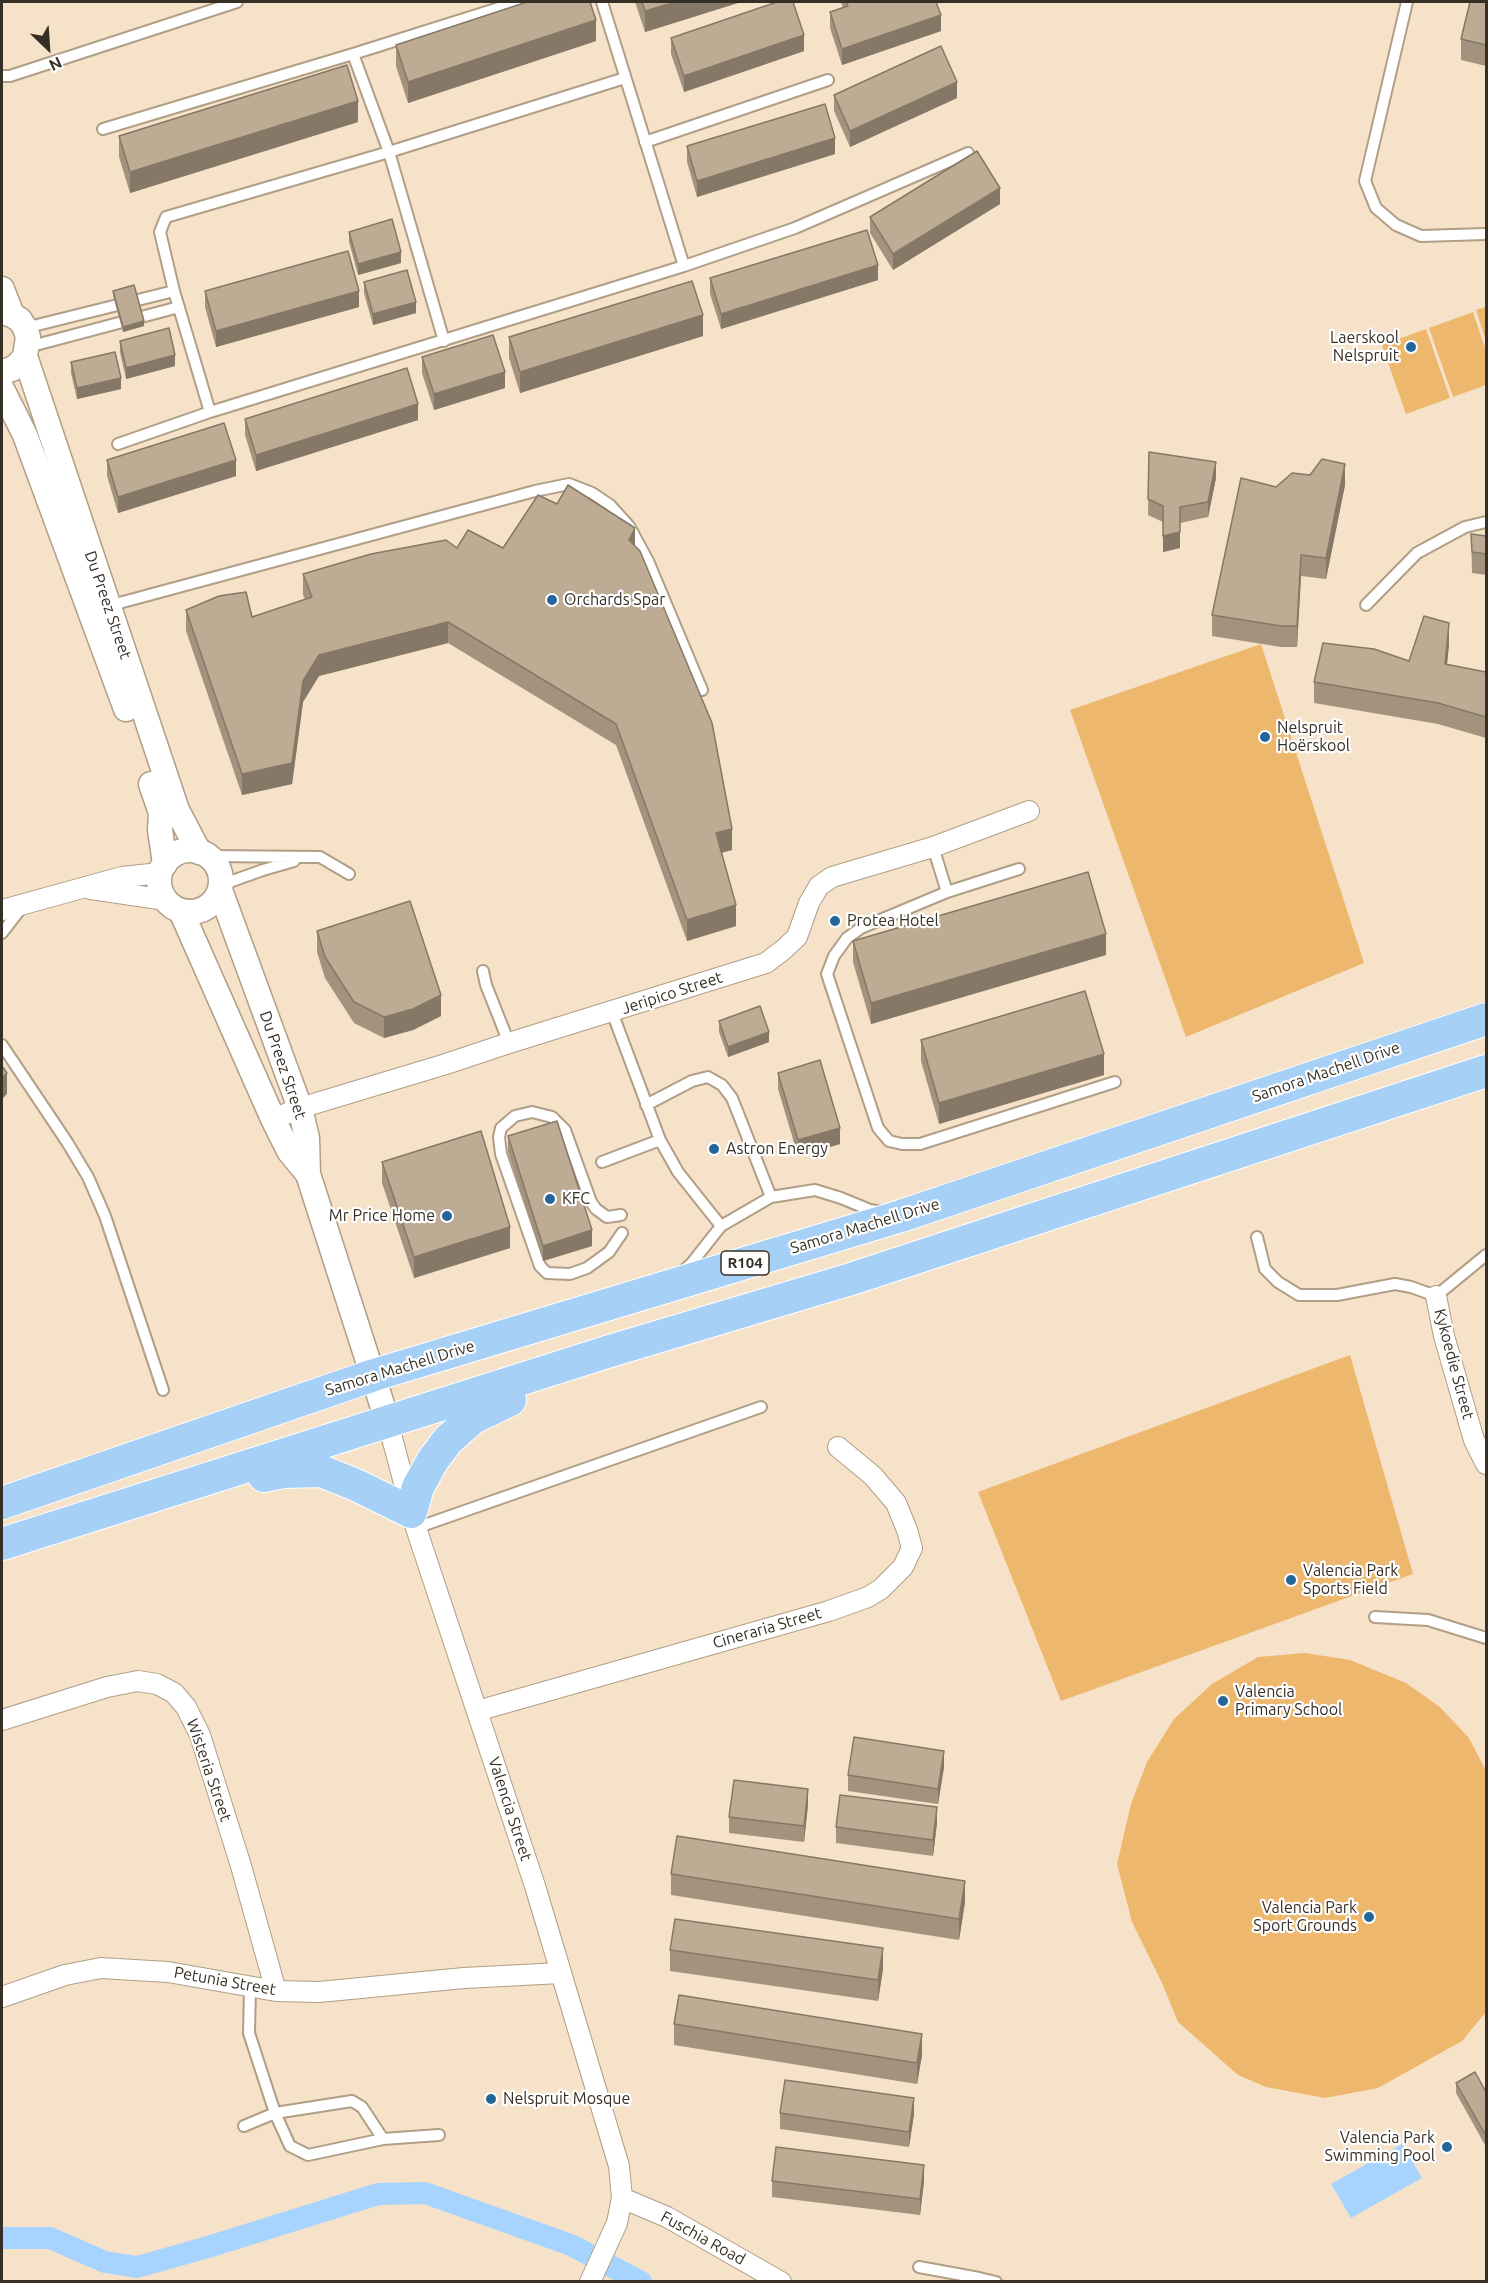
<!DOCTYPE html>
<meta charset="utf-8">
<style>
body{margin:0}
#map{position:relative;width:1488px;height:2283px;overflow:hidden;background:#f6e2c9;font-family:Ubuntu,sans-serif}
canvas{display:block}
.frame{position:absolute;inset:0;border:3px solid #362f25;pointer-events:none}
.north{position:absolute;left:18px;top:18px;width:60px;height:60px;-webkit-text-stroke:4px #fff;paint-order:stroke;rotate:155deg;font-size:16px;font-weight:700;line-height:24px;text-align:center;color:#362f25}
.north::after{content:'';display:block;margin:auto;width:21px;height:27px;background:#362f25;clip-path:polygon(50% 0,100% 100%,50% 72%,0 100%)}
</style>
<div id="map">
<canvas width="1488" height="2283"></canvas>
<div class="frame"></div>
<div class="north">N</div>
</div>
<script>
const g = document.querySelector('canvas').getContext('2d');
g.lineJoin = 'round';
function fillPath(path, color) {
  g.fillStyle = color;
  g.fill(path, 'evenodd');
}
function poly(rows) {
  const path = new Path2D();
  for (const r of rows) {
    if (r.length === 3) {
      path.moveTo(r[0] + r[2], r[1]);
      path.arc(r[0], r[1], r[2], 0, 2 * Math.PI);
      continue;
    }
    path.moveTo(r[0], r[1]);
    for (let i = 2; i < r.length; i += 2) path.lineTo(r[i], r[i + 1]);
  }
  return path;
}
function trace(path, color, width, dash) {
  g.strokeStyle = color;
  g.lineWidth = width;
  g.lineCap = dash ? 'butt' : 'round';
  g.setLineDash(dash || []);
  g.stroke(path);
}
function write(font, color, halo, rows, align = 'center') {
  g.font = font + ' Ubuntu,sans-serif';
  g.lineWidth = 4.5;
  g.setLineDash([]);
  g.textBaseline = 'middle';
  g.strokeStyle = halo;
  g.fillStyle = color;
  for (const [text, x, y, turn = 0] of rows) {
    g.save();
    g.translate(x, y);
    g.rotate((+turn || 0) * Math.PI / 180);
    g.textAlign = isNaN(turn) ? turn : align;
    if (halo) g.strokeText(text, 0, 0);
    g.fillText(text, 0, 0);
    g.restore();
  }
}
const green = poly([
 [1486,307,1486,341,1476,310],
 [1473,312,1486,351,1486,385,1453,397,1429,328],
 [1426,329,1450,398,1406,414,1382,345],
 [1261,644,1364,963,1186,1037,1070,710],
 [1350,1355,1413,1574,1061,1701,978,1492],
 [1305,1653,1350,1660,1406,1683,1440,1707,1469,1738,1486,1771,1486,2012,1462,2041,1378,2088,1325,2098,1266,2087,1238,2075,1178,2022,1162,1983,1132,1922,1117,1864,1131,1804,1147,1762,1174,1719,1212,1684,1258,1657]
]);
const water = poly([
 [1402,2144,1422,2178,1351,2218,1331,2184]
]);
const canal = poly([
 [2,2238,50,2238,105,2262,137,2267,208,2247,378,2194,425,2193,571,2245,641,2282]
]);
const service = poly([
 [602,2,684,266],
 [1407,2,1365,181,1376,208,1396,225,1421,236,1486,234],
 [353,54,389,152,444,341],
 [2,76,10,76,237,2],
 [103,129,353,54,518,2],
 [645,142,828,80],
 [25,328,174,291],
 [28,347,179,307],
 [210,412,174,291,160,232,166,217,389,152,625,78],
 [118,444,210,412,684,266,795,228,968,153],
 [1366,605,1417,553,1465,527,1486,522],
 [108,606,535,491,569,484,592,493,610,505,629,526,648,561,702,690],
 [933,847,947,892],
 [208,856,320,857,349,874],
 [1019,869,947,892,861,928,847,938,834,956,827,974,878,1128,889,1141,902,1144,920,1144,1115,1082],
 [221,885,263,870,294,861],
 [2,933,23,906],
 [483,971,486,985,509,1043],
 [612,1012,660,1140,678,1172,721,1226],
 [2,1045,67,1142,88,1177,105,1216,163,1390],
 [646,1105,692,1081,708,1077,722,1085,732,1098,771,1197],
 [602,1162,660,1140],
 [621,1215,607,1217,596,1209,591,1202,565,1130,552,1117,532,1112,515,1116,501,1128,499,1137,501,1154,540,1266,547,1273,570,1274,587,1268,609,1252,622,1233],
 [1257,1237,1265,1269,1278,1282,1299,1295,1337,1295,1395,1284,1411,1287,1436,1296,1486,1255],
 [682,1272,691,1264,721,1226,771,1197,815,1190,841,1198,870,1210,882,1212],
 [416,1528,761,1407],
 [1375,1617,1428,1620,1486,1638],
 [250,1987,249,2033,275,2113,290,2146,308,2155,383,2139,439,2135],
 [244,2126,275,2113,352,2101,362,2107,383,2139],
 [919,2267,979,2278],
 [977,2282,979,2278,996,2282]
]);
const minor = poly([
 [91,889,166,900],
 [2,910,122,877,160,873],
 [273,1119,300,1108,446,1064,509,1043,766,963,783,950,797,937,809,903,819,886,832,877,933,847,1029,811],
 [1436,1296,1444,1336,1474,1440,1486,1464],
 [388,1423,416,1528,535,1886,619,2166,622,2198,617,2223,590,2282],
 [477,1711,829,1611,868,1597,881,1589,903,1567,912,1548,907,1530,896,1503,873,1476,838,1447],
 [2,1720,107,1687,138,1681,157,1684,174,1693,186,1707,200,1735,241,1866,276,1991],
 [2,1997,65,1975,101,1968,168,1972,276,1991,319,1992,464,1978,561,1973],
 [622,2198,667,2217,781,2282]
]);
const tertiary = poly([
 [2,289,12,315],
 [2,312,12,315,20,320,25,328,28,337,25,356,19,364,12,369,2,372],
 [25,356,177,810,199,852],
 [2,389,25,435,126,709],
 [151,784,161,813,160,830,165,864],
 [190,881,31],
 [220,890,300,1108,307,1138,308,1174,388,1423],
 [181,911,273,1119,289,1151,308,1174]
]);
const primary = poly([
 [264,1476,283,1472,321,1471,356,1485,411,1512,418,1487,433,1460,448,1440,473,1418,510,1400],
 [2,1503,374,1375,901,1216,1486,1019],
 [2,1544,610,1351,851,1279,1486,1071]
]);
const wall = poly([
 [635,2,741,2,645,32],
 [841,2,936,2,941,31,842,65,830,28,830,12,843,8],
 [1486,2,1486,66,1461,60,1461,39],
 [671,38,804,51,684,92,671,54],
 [596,41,408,103,396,66,396,45],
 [834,95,957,98,850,147,834,111],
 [358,122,130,193,119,157,119,136],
 [687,146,835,154,697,197,687,162],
 [1000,204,893,270,870,233,870,217],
 [349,232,401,263,358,275,349,242],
 [710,278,878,280,721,329,710,294],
 [364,282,416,313,373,325,364,293],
 [113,291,144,326,123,332,113,296],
 [205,291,359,307,216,347,205,307],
 [703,336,520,393,509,358,509,337],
 [120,341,175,366,126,379,120,352],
 [422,357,505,388,434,410,422,373],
 [71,362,121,389,77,399,71,373],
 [245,419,418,420,256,471,245,435],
 [1149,452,1216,478,1208,517,1180,523,1180,548,1163,552,1163,522,1148,515],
 [107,460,236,476,118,513,107,476],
 [1345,485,1326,579,1301,576,1297,647,1281,647,1212,636,1212,615],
 [1471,534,1486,536,1486,575,1472,573],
 [635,546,732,850,721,853,736,926,687,941,616,745,448,643,319,676,303,702,292,784,242,795,186,631,186,610,252,617,305,599,303,595,303,574,457,548],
 [1449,644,1447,664,1486,672,1486,738,1438,724,1314,703,1314,682,1409,661],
 [317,931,441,1016,413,1030,384,1038,354,1023,325,978,317,952],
 [853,941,1106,955,871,1024,853,962],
 [719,1021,769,1042,728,1057,719,1032],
 [921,1040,1104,1075,939,1124,921,1061],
 [778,1073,840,1144,798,1156,778,1089],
 [508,1136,592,1246,543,1261,508,1152],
 [382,1162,510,1248,414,1278,382,1183],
 [944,1767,938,1804,848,1791,848,1775],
 [808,1805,804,1842,729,1833,729,1817],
 [937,1823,933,1856,836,1843,836,1827],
 [671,1874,965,1902,959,1940,671,1895],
 [670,1950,883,1969,878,2001,670,1971],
 [674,2024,922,2055,917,2084,674,2045],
 [1456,2083,1486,2092,1486,2144,1485,2145,1456,2093],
 [780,2113,914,2114,909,2147,780,2129],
 [772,2181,924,2181,920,2215,772,2197]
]);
const shadedWall = poly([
 [676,2,741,2,645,32,645,11],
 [941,15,941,31,842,65,842,49],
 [596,20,596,41,408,103,408,82],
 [804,35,804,51,684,92,684,76],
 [957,82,957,98,850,147,850,131],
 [358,101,358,122,130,193,130,172],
 [835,138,835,154,697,197,697,181],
 [1000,188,1000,204,893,270,893,254],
 [401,252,401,263,358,275,358,264],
 [878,265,878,280,721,329,721,314],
 [359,291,359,307,216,347,216,331],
 [416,302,416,313,373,325,373,314],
 [703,315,703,336,520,393,520,372],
 [144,321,144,326,123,332,123,327],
 [175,355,175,366,126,379,126,368],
 [505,372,505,388,434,410,434,394],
 [121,378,121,389,77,399,77,388],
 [418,404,418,420,256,471,256,455],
 [236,460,236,476,118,513,118,497],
 [1216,462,1216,478,1208,517,1208,502],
 [1345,464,1345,485,1326,579,1326,558],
 [635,528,635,549,629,540],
 [1180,532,1180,548,1163,552,1163,536],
 [1301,555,1301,576,1297,647,1297,626],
 [448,622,448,643,319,676,303,702,292,784,242,795,242,774,303,681,319,655],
 [1449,623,1449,644,1445,685,1445,664],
 [732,829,732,850,716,854,716,833],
 [736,905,736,926,687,941,687,920],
 [1106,934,1106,955,871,1024,871,1003],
 [441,995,441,1016,413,1030,384,1038,384,1017],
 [769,1032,769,1042,728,1057,728,1047],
 [1104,1054,1104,1075,939,1124,939,1103],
 [7,1073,7,1094,2,1099,2,1078],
 [840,1128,840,1144,798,1156,798,1140],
 [510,1227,510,1248,414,1278,414,1257],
 [592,1230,592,1246,543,1261,543,1246],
 [944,1751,944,1767,938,1804,938,1789],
 [808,1789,808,1805,804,1842,804,1826],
 [937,1807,937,1823,933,1856,933,1840],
 [965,1881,965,1902,959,1940,959,1919],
 [883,1948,883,1969,878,2001,878,1980],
 [922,2034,922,2055,917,2084,917,2063],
 [914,2098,914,2114,909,2147,909,2132],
 [1486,2133,1486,2144,1485,2145,1485,2134],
 [924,2165,924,2181,920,2215,920,2199]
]);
const building = poly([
 [527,2,590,2,596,20,408,82,396,45,527,2],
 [642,2,676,2,645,11,642,2],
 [777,2,793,2,804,35,684,76,671,38,777,2],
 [846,2,936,2,941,15,842,49,830,12,848,6,846,2],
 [1470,2,1486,2,1486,45,1461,39,1470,2],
 [941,46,957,82,850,131,834,95,941,46],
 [347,65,358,101,130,172,119,136,347,65],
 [825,104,835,138,697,181,687,146,825,104],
 [977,151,1000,188,893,254,870,217,977,151],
 [392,219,401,252,358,264,349,232,392,219],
 [867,230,878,265,721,314,710,278,867,230],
 [348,251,359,291,216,331,205,291,348,251],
 [407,270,416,302,373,314,364,282,407,270],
 [692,281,703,315,520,372,509,337,692,281],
 [134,285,144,321,123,327,113,291,134,285],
 [169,328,175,355,126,368,120,341,169,328],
 [493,335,505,372,434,394,422,357,493,335],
 [115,352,121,378,77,388,71,362,115,352],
 [407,368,418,404,256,455,245,419,407,368],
 [224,423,236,460,118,497,107,460,224,423],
 [1149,452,1216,462,1208,502,1180,507,1180,532,1163,536,1163,506,1148,499,1149,452],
 [1322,459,1345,464,1326,558,1301,555,1297,626,1281,626,1212,615,1241,478,1276,487,1292,473,1310,475,1322,459],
 [568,485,635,528,629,540,640,551,712,723,732,829,716,833,736,905,687,920,616,724,448,622,319,655,303,681,292,763,242,774,186,610,219,596,246,592,252,617,312,597,303,574,371,554,446,540,457,548,468,530,503,548,538,495,557,504,568,485],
 [1471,534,1486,536,1486,554,1472,552,1471,534],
 [1424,616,1449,623,1445,664,1486,672,1486,717,1438,703,1314,682,1323,643,1374,649,1409,661,1424,616],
 [1088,872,1106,934,871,1003,853,941,1088,872],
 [410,901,441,995,413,1009,384,1017,354,1002,325,957,317,931,410,901],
 [1085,991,1104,1054,939,1103,921,1040,1085,991],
 [760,1006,769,1032,728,1047,719,1021,760,1006],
 [820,1060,840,1128,798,1140,778,1073,820,1060],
 [2,1066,7,1073,2,1078,2,1066],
 [557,1121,592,1230,543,1246,508,1136,557,1121],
 [481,1131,510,1227,414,1257,382,1162,481,1131],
 [854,1737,944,1751,938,1789,848,1775,854,1737],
 [734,1780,808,1789,804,1826,729,1817,734,1780],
 [840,1795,937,1807,933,1840,836,1827,840,1795],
 [677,1836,965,1881,959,1919,671,1874,677,1836],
 [675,1919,883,1948,878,1980,670,1950,675,1919],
 [679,1995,922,2034,917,2063,674,2024,679,1995],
 [1475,2072,1486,2092,1486,2133,1485,2134,1456,2083,1475,2072],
 [785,2080,914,2098,909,2132,780,2113,785,2080],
 [776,2147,924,2165,920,2199,772,2181,776,2147]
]);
const markers = [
 [1411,347,6,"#24659a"],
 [552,600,6,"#24659a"],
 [1265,737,6,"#24659a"],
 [835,921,6,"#24659a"],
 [714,1149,6,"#24659a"],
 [550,1199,6,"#24659a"],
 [447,1216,6,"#24659a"],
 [1291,1580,6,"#24659a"],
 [1223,1701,6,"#24659a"],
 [1369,1917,6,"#24659a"],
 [491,2099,6,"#24659a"],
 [1447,2147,6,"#24659a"]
];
const shields = [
 [745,1263,48]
];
const shieldNames = [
 ["R104",745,1263]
];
const poiNames = [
 ["Laerskool",1399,338,"right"],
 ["Nelspruit",1399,356,"right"],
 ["Orchards Spar",564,600],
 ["Nelspruit",1277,728],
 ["Hoërskool",1277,746],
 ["Protea Hotel",847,921],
 ["Astron Energy",726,1149],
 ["KFC",562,1199],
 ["Mr Price Home",435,1216,"right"],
 ["Valencia Park",1303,1571],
 ["Sports Field",1303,1589],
 ["Valencia",1235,1692],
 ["Primary School",1235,1710],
 ["Valencia Park",1357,1908,"right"],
 ["Sport Grounds",1357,1926,"right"],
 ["Nelspruit Mosque",503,2099],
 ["Valencia Park",1435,2138,"right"],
 ["Swimming Pool",1435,2156,"right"]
];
const streetNames = [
 ["Du Preez Street",108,605,71],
 ["Jeripico Street",672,993,-18],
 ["Du Preez Street",283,1065,71],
 ["Samora Machell Drive",1326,1072,-19],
 ["Samora Machell Drive",865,1226,-17],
 ["Kykoedie Street",1454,1364,75],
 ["Samora Machell Drive",400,1368,-17],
 ["Cineraria Street",767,1628,-16],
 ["Wisteria Street",209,1770,71],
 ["Valencia Street",510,1809,72],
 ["Petunia Street",225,1981,10],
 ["Fuschia Road",703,2238,29]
];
fillPath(green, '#edb76d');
fillPath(water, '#a7d4ff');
trace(canal, '#a7d4ff', 22);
trace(service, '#b09e86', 14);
trace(minor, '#b09e86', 22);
trace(tertiary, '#b09e86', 27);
trace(primary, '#fff', 34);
trace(service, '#fff', 10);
trace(minor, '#fff', 20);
trace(tertiary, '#fff', 24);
trace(primary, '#a7d0f7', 32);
fillPath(wall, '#a3937e');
fillPath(shadedWall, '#857867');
fillPath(building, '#beab93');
trace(building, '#857867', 1.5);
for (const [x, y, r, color] of markers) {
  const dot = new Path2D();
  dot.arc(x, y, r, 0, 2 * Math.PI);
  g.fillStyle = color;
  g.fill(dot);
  trace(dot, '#fff', 2);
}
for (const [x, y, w] of shields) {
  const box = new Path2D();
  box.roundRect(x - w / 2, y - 12, w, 24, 4.5);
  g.fillStyle = '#fff';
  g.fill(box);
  trace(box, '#362f25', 1.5);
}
write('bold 15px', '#362f25', null, shieldNames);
write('16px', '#362f25', '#fff', poiNames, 'left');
write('16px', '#362f25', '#fff', streetNames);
</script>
